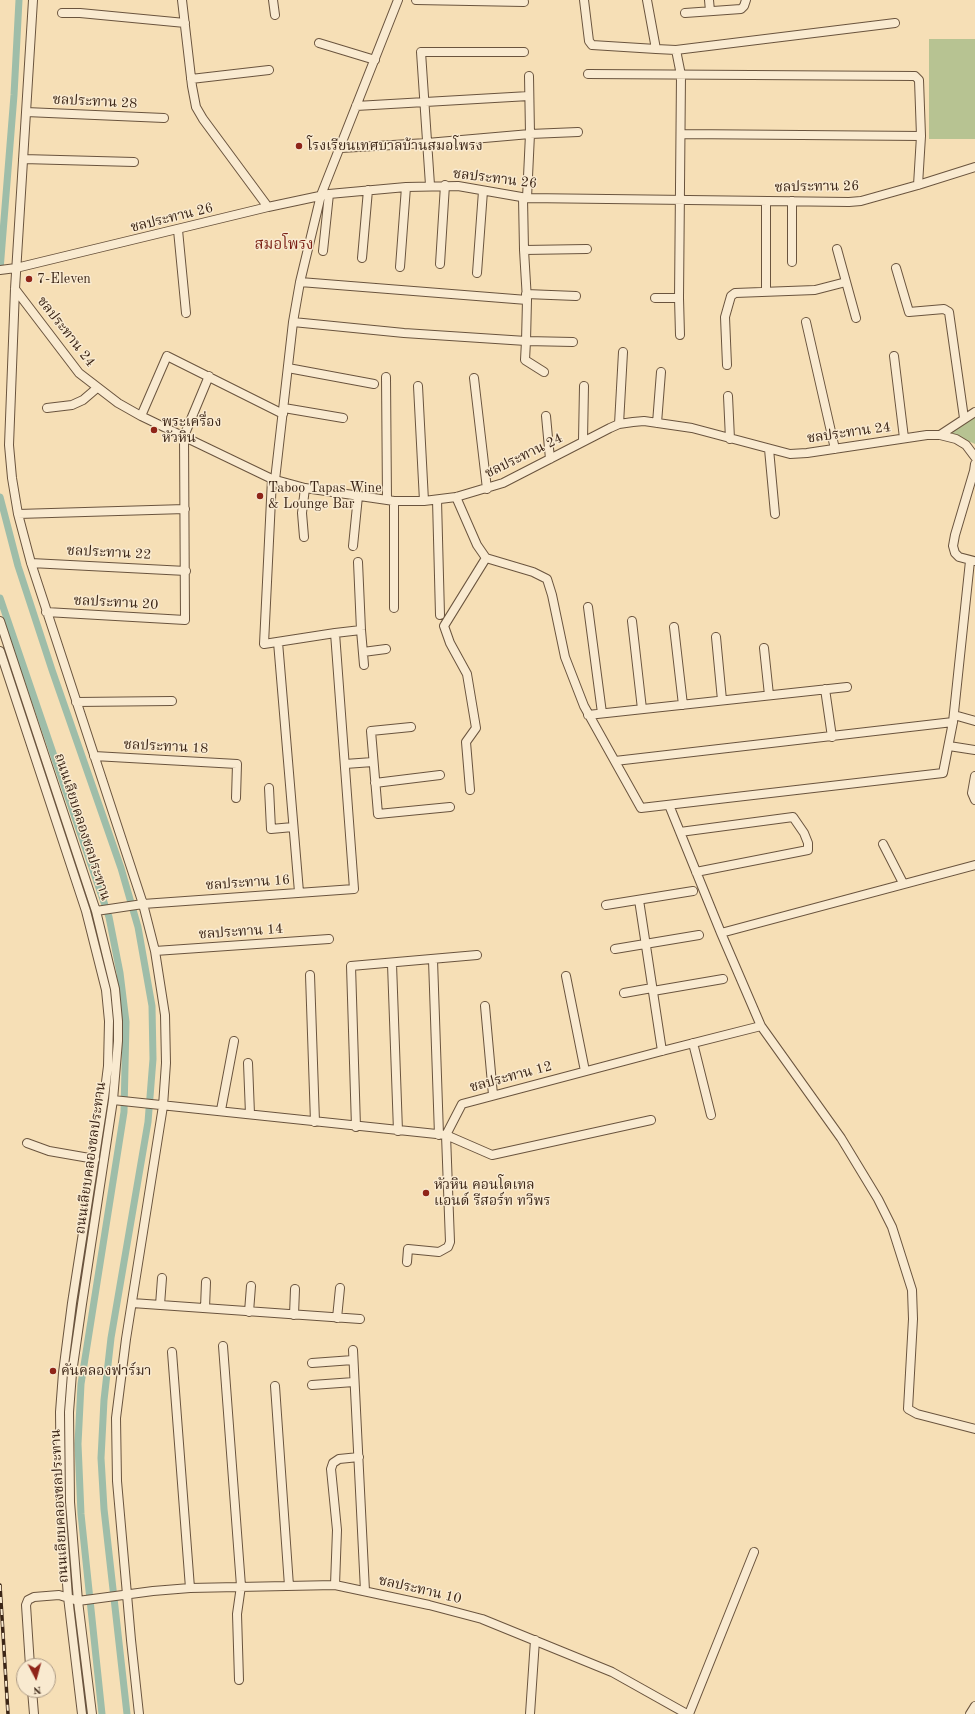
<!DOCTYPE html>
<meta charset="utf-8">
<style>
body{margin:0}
#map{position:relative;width:975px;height:1714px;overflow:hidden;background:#f6dfb6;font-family:"Old Standard TT",serif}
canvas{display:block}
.north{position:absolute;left:16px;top:1658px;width:40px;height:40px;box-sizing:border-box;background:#f9ead0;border:1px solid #ad9b86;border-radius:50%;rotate:174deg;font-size:11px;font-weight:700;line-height:16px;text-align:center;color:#3b2516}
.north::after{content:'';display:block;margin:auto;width:14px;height:18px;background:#8f2418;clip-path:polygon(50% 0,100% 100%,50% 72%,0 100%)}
</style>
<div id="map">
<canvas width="975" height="1714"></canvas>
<div class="north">N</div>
</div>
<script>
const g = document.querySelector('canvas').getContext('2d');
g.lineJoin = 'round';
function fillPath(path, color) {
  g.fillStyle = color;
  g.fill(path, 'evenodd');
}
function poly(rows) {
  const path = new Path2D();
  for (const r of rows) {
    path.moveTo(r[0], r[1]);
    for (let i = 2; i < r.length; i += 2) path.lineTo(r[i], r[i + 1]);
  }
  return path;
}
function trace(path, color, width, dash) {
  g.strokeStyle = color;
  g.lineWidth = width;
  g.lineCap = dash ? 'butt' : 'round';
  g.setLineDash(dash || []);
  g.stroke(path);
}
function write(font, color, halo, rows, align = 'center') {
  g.font = font + ' "Old Standard TT","Noto Serif Thai",serif';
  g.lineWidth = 3;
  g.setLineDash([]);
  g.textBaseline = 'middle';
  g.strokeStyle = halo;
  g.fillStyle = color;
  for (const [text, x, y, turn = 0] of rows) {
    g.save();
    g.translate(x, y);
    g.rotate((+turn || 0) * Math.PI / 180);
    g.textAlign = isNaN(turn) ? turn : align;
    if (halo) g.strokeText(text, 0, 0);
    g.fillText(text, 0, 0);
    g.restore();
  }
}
const green = poly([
 [929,39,975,39,975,139,929,139],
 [975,417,975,444,949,432]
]);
const canal = poly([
 [0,270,14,95,19,0],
 [0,497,18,566,52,670,121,868,138,927,152,1006,153,1059,148,1122,111,1338,104,1400,101,1458,104,1509,127,1714],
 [0,598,109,917,120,973,126,1022,124,1112,81,1384,78,1444,81,1514,102,1714]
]);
const minor = poly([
 [33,0,15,289,9,445,12,478,18,514,31,563,143,904,155,951,165,1015,166,1063,163,1106,126,1339,116,1418,117,1481,131,1640,139,1714],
 [182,0,192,86,196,107,203,119,268,207],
 [273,0,275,15],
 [416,0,524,2],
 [584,0,589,41,592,45,656,49],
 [647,0,656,49,676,50,895,23],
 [709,0,710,11],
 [62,13,80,13,185,23],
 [685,13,741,9,744,6,746,0],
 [319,43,375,60],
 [676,50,681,75,679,298,680,335],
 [588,74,915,76,919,80,921,136,918,185],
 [191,79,269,70],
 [356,106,529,96],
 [26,112,164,118],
 [682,134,921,136],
 [341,148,427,143,530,134,578,132],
 [23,159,134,162],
 [430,185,421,52,524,52],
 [527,198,530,134,529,76],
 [766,201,766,291],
 [792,201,792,262],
 [178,230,186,313],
 [837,249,856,318],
 [524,250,587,249],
 [323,251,329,194],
 [362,258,368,190],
 [440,264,445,185],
 [400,267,406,187],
 [896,268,909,312,944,309,949,312,964,418],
 [0,270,16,268,268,207,329,194,406,187,458,186,527,198,849,202,861,201,918,185,975,167],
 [477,273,483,191],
 [300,282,527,300],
 [15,289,79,373,118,403,141,416,272,479,305,488,394,501,424,501,456,497,503,483,610,428,619,424,633,422,644,421,692,428,790,454,807,453,927,435,940,435,956,439,966,445,975,457],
 [526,294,576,296],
 [655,298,679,298],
 [293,322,404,333,526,341,527,300,524,250,523,198],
 [806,322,835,449],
 [894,356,904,438],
 [727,365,725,317,731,296,735,293,815,290,846,282],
 [288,368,374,384],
 [544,372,525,360,526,341,573,342],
 [386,377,387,500],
 [474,378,487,489],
 [418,386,424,501],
 [728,396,730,439],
 [47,408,72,405,83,400,97,388],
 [284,408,343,418],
 [141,416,167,356,283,414],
 [546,416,550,459],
 [657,423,661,372],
 [619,424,623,352],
 [940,435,975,412],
 [583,440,584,386],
 [769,449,775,514],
 [275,480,293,322,300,282,321,195,398,0],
 [456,497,477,545,486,558,533,572,547,579,552,595,565,657,584,706,641,808,943,773,953,722,970,561],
 [437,500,440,615],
 [18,514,185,509],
 [304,537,302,513,305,488],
 [353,546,358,496],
 [974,561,959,557,955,553,953,546,955,535,974,471,975,464],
 [358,562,361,630,364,665],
 [31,563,186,571],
 [588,607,602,713],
 [394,608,394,501],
 [46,612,185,620,184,436,209,376],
 [0,621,96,911,115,989,118,1021,118,1041,113,1100,82,1304,72,1373,69,1412,70,1502,78,1601,92,1714],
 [632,621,642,709],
 [674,627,683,705],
 [335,633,361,630],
 [716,637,722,700],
 [278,642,299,892],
 [764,648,769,695],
 [0,651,86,911,106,990,109,1021,108,1066,104,1098,72,1303,63,1373,60,1412,61,1503,68,1597,82,1714],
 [363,652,386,649],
 [825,689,832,737],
 [76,702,172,701],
 [588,715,847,687],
 [954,715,975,721],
 [411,727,371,731,378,814,450,807],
 [949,746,975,750],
 [94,756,237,764,236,798],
 [615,761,953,722],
 [345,764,373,762],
 [975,776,972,793,975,800],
 [375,783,440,775],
 [269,788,271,829,293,827],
 [470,790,466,742,476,728,467,674,450,643,444,626,486,558],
 [669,805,721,933,761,1026,841,1138,878,1199,892,1227,912,1290,913,1319,908,1409,917,1414,975,1429],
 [680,832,793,817,804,833,808,843,808,850,696,872],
 [883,844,903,883],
 [639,900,662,1051],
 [606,905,693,891],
 [96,911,143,904,354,889,335,633,264,644,272,479],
 [721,933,975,865],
 [615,949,699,935],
 [155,951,329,939],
 [433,960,439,1135],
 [392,964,398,1131],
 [310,975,315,1122],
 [566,976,585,1071],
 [653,991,723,979],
 [624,993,652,988],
 [485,1006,493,1095],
 [693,1043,711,1115],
 [248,1063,250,1114],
 [113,1100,446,1135,462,1104,662,1051,761,1026],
 [221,1110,234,1041],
 [356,1127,351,966,477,955],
 [27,1143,49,1151,95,1159],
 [407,1262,408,1249,439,1252,448,1247,450,1242,446,1135,492,1155,651,1120],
 [132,1303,360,1319],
 [160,1305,162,1278],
 [205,1308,206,1282],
 [249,1312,251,1286],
 [294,1315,295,1289],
 [337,1318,340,1288],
 [223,1346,241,1586,237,1614,239,1680],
 [353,1350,365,1591],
 [172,1352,190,1588],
 [312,1363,353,1360],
 [312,1385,354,1382],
 [275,1386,289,1586],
 [335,1585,337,1530,331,1469,333,1463,339,1459,359,1457],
 [30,1666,26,1605,28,1600,34,1597,59,1595,78,1601,153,1591,190,1588,335,1585,429,1605,482,1619,612,1672,687,1714],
 [32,1690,34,1714],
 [530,1714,535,1640],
 [689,1714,754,1552],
 [970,1714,975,1706]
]);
const rail = poly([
 [0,1585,8,1714]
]);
const markers = [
 [299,146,4,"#8f2418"],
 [29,279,4,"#8f2418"],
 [154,430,4,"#8f2418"],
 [260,496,4,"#8f2418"],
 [426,1193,4,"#8f2418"],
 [53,1371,4,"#8f2418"]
];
const streetNames = [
 ["ชลประทาน 28",95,102,3],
 ["ชลประทาน 26",495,179,7],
 ["ชลประทาน 26",817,187,-1],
 ["ชลประทาน 26",172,218,-14],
 ["ชลประทาน 24",66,332,52],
 ["ชลประทาน 24",849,433,-8],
 ["ชลประทาน 24",524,456,-26],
 ["ชลประทาน 22",109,553,3],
 ["ชลประทาน 20",116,603,3],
 ["ชลประทาน 18",166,747,3],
 ["ถนนเลียบคลองชลประทาน",82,827,72],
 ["ชลประทาน 16",248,883,-4],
 ["ชลประทาน 14",241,932,-4],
 ["ชลประทาน 12",511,1077,-15],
 ["ถนนเลียบคลองชลประทาน",91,1158,-82],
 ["ถนนเลียบคลองชลประทาน",60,1506,-93],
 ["ชลประทาน 10",420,1590,13]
];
const poiNames = [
 ["โรงเรียนเทศบาลบ้านสมอโพรง",307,146],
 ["7-Eleven",37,279],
 ["พระเครื่อง",162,422],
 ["หัวหิน",162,438],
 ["Taboo Tapas Wine",268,488],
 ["& Lounge Bar",268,504],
 ["หัวหิน คอนโดเทล",434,1185],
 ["แอนด์ รีสอร์ท ทวีพร",434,1201],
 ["คันคลองฟาร์มา",61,1371]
];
const neighbourhoodNames = [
 ["สมอโพรง",284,245]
];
fillPath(green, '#b7c392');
trace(canal, '#9ebda9', 7);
trace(minor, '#6a543e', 10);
trace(minor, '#f9ead0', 8);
trace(rail, '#3b2516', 3.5);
trace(rail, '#f9ead0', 2, [6]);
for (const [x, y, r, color] of markers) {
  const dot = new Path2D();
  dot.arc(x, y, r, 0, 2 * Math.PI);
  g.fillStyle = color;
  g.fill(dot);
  trace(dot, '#f9ead0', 1.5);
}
write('14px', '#3b2516', '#f9ead0', streetNames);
write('14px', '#3b2516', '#f9ead0', poiNames, 'left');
write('15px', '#7a1f14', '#f9ead0', neighbourhoodNames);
</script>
